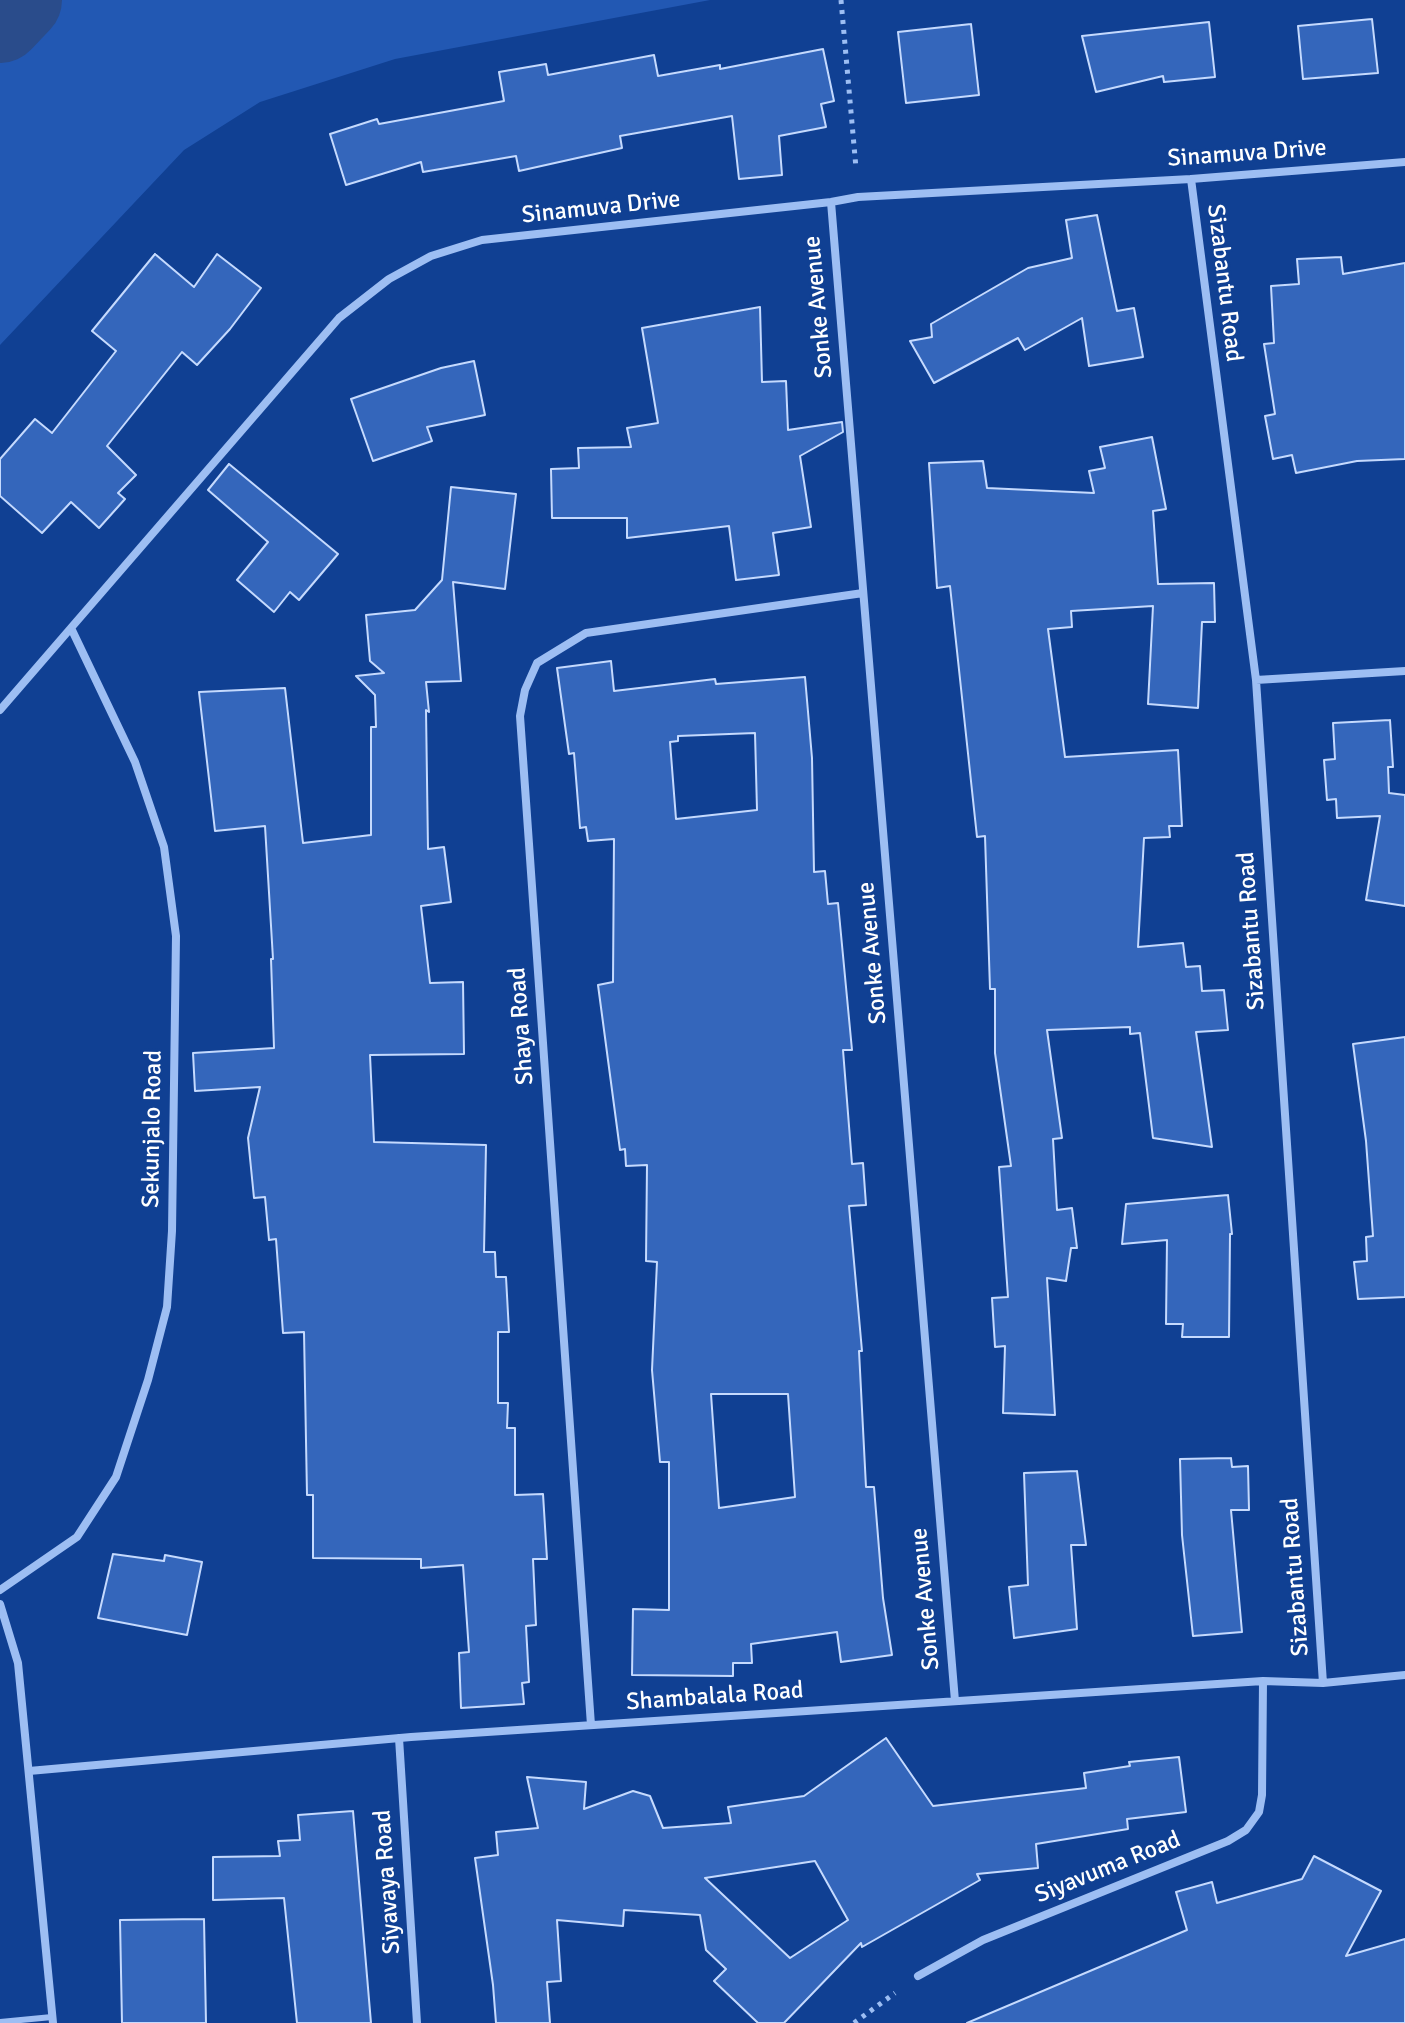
<!DOCTYPE html>
<style>
body{margin:0}
canvas{display:block;background:#104093}
</style>
<canvas width="1405" height="2023"></canvas>
<script>
const g = document.querySelector('canvas').getContext('2d');
g.lineJoin = 'round';
function fillPath(path, color) {
  g.fillStyle = color;
  g.fill(path, 'evenodd');
}
function poly(rows) {
  const path = new Path2D();
  for (const r of rows) {
    path.moveTo(r[0], r[1]);
    for (let i = 2; i < r.length; i += 2) path.lineTo(r[i], r[i + 1]);
  }
  return path;
}
function trace(path, color, width, dash) {
  g.strokeStyle = color;
  g.lineWidth = width;
  g.lineCap = dash ? 'butt' : 'round';
  g.setLineDash(dash || []);
  g.stroke(path);
}
function write(font, color, halo, rows, align = 'center') {
  g.font = font + ' Signika,sans-serif';
  g.lineWidth = 6;
  g.setLineDash([]);
  g.textBaseline = 'middle';
  g.strokeStyle = halo;
  g.fillStyle = color;
  for (const [text, x, y, turn = 0] of rows) {
    g.save();
    g.translate(x, y);
    g.rotate((+turn || 0) * Math.PI / 180);
    g.textAlign = isNaN(turn) ? turn : align;
    if (halo) g.strokeText(text, 0, 0);
    g.fillText(text, 0, 0);
    g.restore();
  }
}
const green = poly([
 [0,0,710,0,395,59,260,102,184,150,0,345]
]);
const river = poly([
 [0,20,19,0]
]);
const building = poly([
 [1372,19,1378,73,1303,79,1298,26,1372,19],
 [1209,22,1215,77,1164,82,1163,76,1096,92,1082,36,1209,22],
 [971,24,979,95,906,103,898,32,971,24],
 [823,49,834,101,821,104,826,127,779,136,782,175,739,179,732,116,620,136,622,148,519,171,516,156,423,172,421,162,346,185,330,134,377,119,379,124,504,101,499,72,546,64,548,75,654,55,658,76,720,65,720,69,823,49],
 [1097,215,1117,311,1134,308,1143,357,1089,366,1082,318,1025,350,1018,338,934,383,910,341,932,337,931,324,1028,268,1072,258,1066,220,1097,215],
 [155,254,194,287,217,254,261,288,230,329,197,365,182,352,107,446,136,475,118,493,125,499,99,528,71,502,42,533,0,496,0,459,35,419,52,433,116,351,92,331,155,254],
 [1341,257,1343,274,1405,263,1405,459,1357,461,1296,473,1292,455,1273,459,1265,416,1275,414,1264,344,1274,343,1271,286,1299,284,1297,259,1341,257],
 [760,307,762,382,786,381,788,430,842,422,843,432,800,456,811,527,773,533,779,575,736,580,729,526,627,538,627,518,552,518,551,469,579,468,578,448,631,447,627,428,658,423,642,328,760,307],
 [474,361,485,415,427,427,432,441,373,461,351,399,441,368,474,361],
 [1152,437,1166,509,1153,511,1158,584,1214,583,1215,622,1202,622,1198,708,1148,704,1153,606,1071,611,1072,627,1048,629,1065,757,1178,750,1182,826,1169,826,1170,837,1144,838,1138,947,1183,943,1186,967,1200,966,1202,991,1224,990,1228,1030,1196,1032,1212,1147,1153,1138,1140,1033,1130,1034,1130,1027,1047,1030,1062,1138,1053,1139,1057,1210,1072,1208,1077,1248,1071,1248,1066,1281,1047,1278,1055,1415,1003,1413,1005,1346,995,1347,992,1298,1008,1297,999,1167,1011,1166,995,1053,995,989,990,989,985,836,977,837,950,586,937,588,929,463,983,461,987,488,1094,493,1089,471,1105,468,1100,447,1152,437],
 [229,464,338,554,299,600,290,592,274,612,237,580,268,542,208,490,229,464],
 [451,487,516,494,505,589,453,582,461,681,426,682,429,712,426,710,428,849,444,847,451,902,421,906,430,983,463,982,464,1054,370,1055,374,1142,486,1145,484,1252,495,1252,496,1277,506,1277,509,1332,498,1332,498,1403,508,1403,507,1428,515,1428,515,1495,543,1494,547,1559,533,1559,536,1625,526,1626,529,1682,522,1683,524,1704,461,1708,459,1653,469,1652,463,1565,421,1568,421,1559,313,1558,313,1495,307,1495,304,1332,283,1333,276,1239,269,1240,265,1197,254,1198,248,1138,260,1087,195,1091,193,1053,274,1048,271,959,273,959,265,826,215,831,199,692,285,688,303,843,371,835,371,727,376,727,375,695,356,676,384,673,370,661,366,615,415,610,442,580,451,487],
 [611,661,614,691,715,679,716,684,805,677,812,758,814,872,825,871,828,904,838,903,852,1050,843,1050,852,1164,863,1163,866,1205,849,1206,862,1351,859,1351,866,1487,874,1487,883,1598,892,1655,841,1662,837,1632,751,1644,752,1663,733,1663,733,1676,632,1675,633,1609,669,1610,669,1462,660,1462,652,1370,657,1262,646,1261,647,1165,626,1166,625,1149,620,1150,598,985,613,982,614,839,588,841,586,827,580,828,574,753,569,754,557,668,611,661],
 [755,733,757,810,676,819,670,742,678,741,678,736,755,733],
 [711,1394,788,1394,795,1497,719,1508,711,1394],
 [1390,720,1393,767,1388,767,1389,793,1405,795,1405,906,1366,900,1380,816,1337,818,1336,799,1327,800,1324,760,1335,759,1333,723,1390,720],
 [1405,1037,1405,1297,1358,1299,1354,1262,1367,1261,1366,1237,1373,1236,1366,1141,1353,1044,1405,1037],
 [1228,1195,1232,1234,1230,1234,1229,1337,1182,1337,1183,1324,1166,1324,1167,1240,1122,1244,1126,1204,1228,1195],
 [1231,1458,1232,1467,1248,1466,1249,1510,1231,1510,1242,1632,1193,1636,1182,1535,1180,1459,1231,1458],
 [1077,1471,1086,1545,1071,1545,1077,1629,1014,1638,1009,1587,1028,1585,1024,1473,1077,1471],
 [113,1554,164,1561,165,1555,202,1562,187,1635,98,1618,113,1554],
 [886,1738,933,1806,1086,1788,1084,1773,1130,1766,1129,1762,1179,1757,1186,1812,1127,1819,1128,1829,1036,1844,1038,1868,977,1874,980,1880,862,1947,861,1943,784,2023,758,2023,714,1981,726,1969,706,1950,700,1915,624,1910,623,1926,557,1920,561,1981,547,1982,550,2023,496,2023,493,1985,475,1858,498,1855,496,1832,538,1828,527,1777,586,1782,584,1809,633,1791,650,1796,663,1828,731,1823,728,1807,804,1796,886,1738],
 [815,1861,848,1920,790,1958,705,1878,815,1861],
 [353,1811,371,2023,297,2023,284,1898,213,1900,213,1857,280,1856,278,1841,300,1840,298,1815,353,1811],
 [1314,1856,1381,1891,1346,1956,1405,1939,1405,2023,967,2023,1187,1930,1176,1892,1212,1882,1217,1903,1302,1879,1314,1856],
 [204,1919,206,2023,122,2023,120,1920,204,1919]
]);
const path = poly([
 [841,0,856,168],
 [854,2023,895,1993]
]);
const service = poly([
 [0,2022,52,2017]
]);
const minor = poly([
 [1191,179,1256,680,1323,1683],
 [831,202,955,1701],
 [1256,680,1405,671],
 [0,710,339,318,389,279,431,256,482,240,831,202,858,197,1191,179,1405,162],
 [0,1590,77,1537,116,1477,148,1380,167,1307,172,1231,176,936,164,847,135,762,71,628],
 [0,1604,18,1663,53,2023],
 [591,1725,520,716,525,690,537,663,586,633,863,593],
 [399,1738,417,2023],
 [29,1771,411,1737,1263,1681,1323,1683,1405,1675],
 [918,1976,983,1940,1228,1841,1246,1830,1259,1812,1262,1795,1263,1681]
]);
const streetNames = [
 ["Sinamuva Drive",1247,154,-4],
 ["Sinamuva Drive",601,208,-6],
 ["Sizabantu Road",1224,283,83],
 ["Sonke Avenue",819,307,-95],
 ["Sizabantu Road",1252,931,-94],
 ["Sonke Avenue",873,953,-95],
 ["Shaya Road",522,1026,-94],
 ["Sekunjalo Road",153,1129,-89],
 ["Sizabantu Road",1296,1577,-94],
 ["Sonke Avenue",926,1599,-95],
 ["Shambalala Road",715,1697,-4],
 ["Siyavuma Road",1108,1868,-22],
 ["Siyavaya Road",388,1882,-94]
];
fillPath(green, '#2258b3');
trace(river, '#2a4c8b', 86);
fillPath(building, '#3466bb');
trace(building, '#c5dafe', 2);
trace(path, '#9dbef3', 5, [4, 6]);
trace(service, '#9dbef3', 6);
trace(minor, '#9dbef3', 8);
write('24px', '#fff', '#104093', streetNames);
</script>
